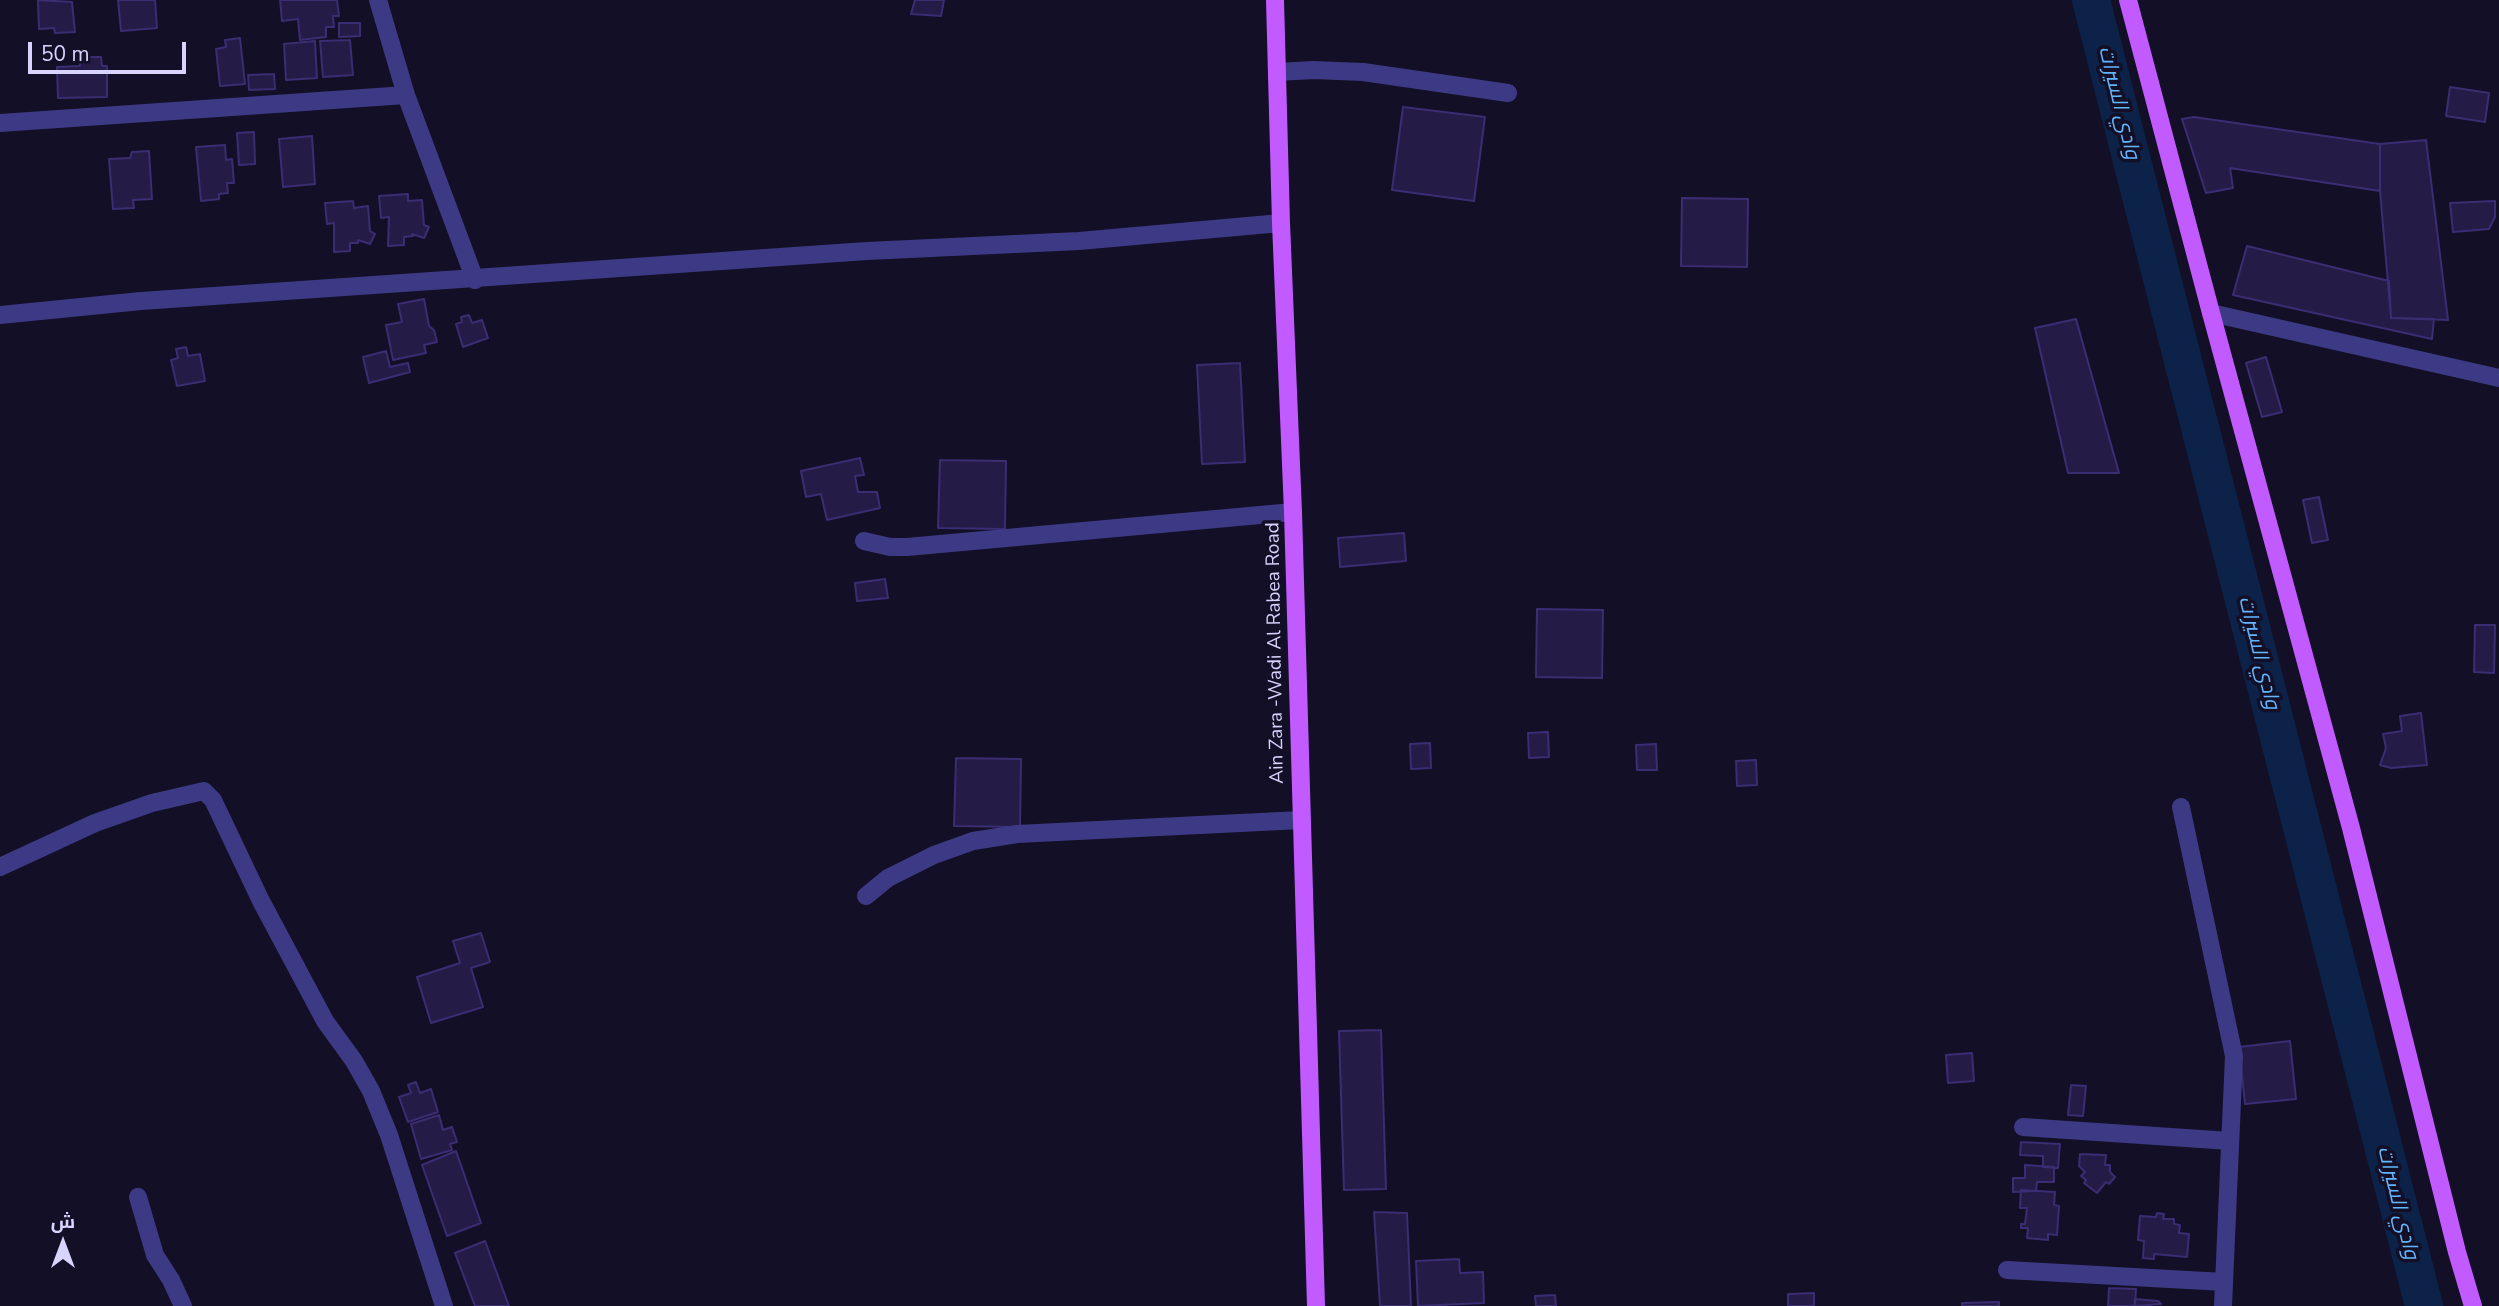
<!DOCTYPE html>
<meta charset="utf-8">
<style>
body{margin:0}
#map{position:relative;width:2499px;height:1306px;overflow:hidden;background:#130f26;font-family:"Nunito Sans",Cairo,sans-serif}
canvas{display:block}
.north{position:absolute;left:28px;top:1208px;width:70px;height:70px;-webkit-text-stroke:5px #130f26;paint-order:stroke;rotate:0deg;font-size:19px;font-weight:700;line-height:28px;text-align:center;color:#d9d4ff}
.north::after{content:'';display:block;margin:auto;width:24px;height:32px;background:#d9d4ff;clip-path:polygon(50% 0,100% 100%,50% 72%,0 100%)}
.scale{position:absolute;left:28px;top:42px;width:158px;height:32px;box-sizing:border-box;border:4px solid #d9d4ff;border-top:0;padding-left:9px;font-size:21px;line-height:24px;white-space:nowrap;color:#d9d4ff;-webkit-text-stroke:5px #130f26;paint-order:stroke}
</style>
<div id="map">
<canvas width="2499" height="1306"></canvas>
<div class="north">ش</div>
<div class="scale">50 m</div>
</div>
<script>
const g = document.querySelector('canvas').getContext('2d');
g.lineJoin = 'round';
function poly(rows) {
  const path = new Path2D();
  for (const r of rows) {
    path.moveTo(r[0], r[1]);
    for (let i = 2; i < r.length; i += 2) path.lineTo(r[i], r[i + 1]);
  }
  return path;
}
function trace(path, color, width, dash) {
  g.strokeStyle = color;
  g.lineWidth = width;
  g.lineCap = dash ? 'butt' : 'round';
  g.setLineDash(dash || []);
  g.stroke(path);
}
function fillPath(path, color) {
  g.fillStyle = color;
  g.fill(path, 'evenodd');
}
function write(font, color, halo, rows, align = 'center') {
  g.font = font + ' "Nunito Sans",Cairo,sans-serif';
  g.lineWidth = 7;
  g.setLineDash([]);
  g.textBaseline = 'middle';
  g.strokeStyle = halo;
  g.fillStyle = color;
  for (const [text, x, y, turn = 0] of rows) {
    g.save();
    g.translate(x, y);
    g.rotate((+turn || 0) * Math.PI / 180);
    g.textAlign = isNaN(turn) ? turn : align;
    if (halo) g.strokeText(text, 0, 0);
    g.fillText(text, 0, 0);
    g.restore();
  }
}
const river = poly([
 [2091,0,2424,1306]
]);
const building = poly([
 [38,0,72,2,75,32,55,33,54,28,39,29,38,0],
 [118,0,155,0,157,28,121,31,118,0],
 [280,0,337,0,339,16,333,16,334,27,326,27,326,37,300,40,298,19,282,21,280,0],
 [915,0,944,0,941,16,911,14,915,0],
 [339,23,360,23,360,36,339,37,339,23],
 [240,38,245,84,220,86,216,49,226,47,225,40,240,38],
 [350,40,353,75,323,77,320,41,350,40],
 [315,41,317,78,286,80,284,44,315,41],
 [79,57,101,57,102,66,107,66,107,97,58,98,57,67,80,66,79,57],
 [274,74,275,89,249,90,248,75,274,74],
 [2450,87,2489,93,2485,122,2446,116,2450,87],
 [1403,107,1485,117,1474,201,1392,190,1403,107],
 [2194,117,2380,144,2380,191,2230,168,2233,188,2206,193,2182,119,2194,117],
 [254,132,255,164,239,165,237,133,254,132],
 [312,136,315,184,283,187,279,139,312,136],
 [2426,140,2448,320,2391,318,2380,191,2380,144,2426,140],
 [225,145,226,160,232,159,234,183,227,183,228,193,219,194,219,199,201,201,196,147,225,145],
 [149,151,152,199,133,200,134,208,113,209,109,159,130,158,132,152,149,151],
 [408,194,408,201,422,200,424,225,429,227,424,238,412,234,413,236,404,237,404,245,388,246,389,217,381,218,379,196,408,194],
 [1682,198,1748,199,1747,267,1681,266,1682,198],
 [353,201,354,208,368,206,370,231,375,234,370,244,358,240,358,243,350,243,350,251,334,252,334,223,327,224,325,203,353,201],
 [2495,201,2495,217,2489,229,2453,232,2450,203,2495,201],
 [2247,246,2389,281,2391,318,2434,319,2432,339,2233,295,2247,246],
 [424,299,429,326,434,330,437,342,424,345,426,353,393,360,386,325,402,322,398,304,424,299],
 [469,315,472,323,482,320,488,338,463,347,456,324,462,322,461,317,469,315],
 [2076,319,2119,473,2068,473,2035,328,2076,319],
 [186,347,188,356,200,354,205,381,177,386,171,360,178,358,176,349,186,347],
 [386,351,390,367,408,363,410,372,369,383,363,357,386,351],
 [2266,357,2282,412,2262,417,2246,363,2266,357],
 [1240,363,1245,462,1202,464,1197,365,1240,363],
 [860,458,864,475,855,476,858,492,877,492,880,508,827,520,821,494,806,497,801,471,860,458],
 [940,460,1006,461,1005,529,938,528,940,460],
 [2319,497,2328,540,2312,543,2303,500,2319,497],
 [1404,533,1406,561,1340,567,1338,538,1404,533],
 [885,579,888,598,857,601,855,583,885,579],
 [1537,609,1603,610,1602,678,1536,677,1537,609],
 [2475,625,2495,625,2494,673,2474,672,2475,625],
 [2421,713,2427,765,2391,768,2380,765,2386,748,2383,734,2402,731,2400,716,2421,713],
 [1548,732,1549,757,1529,758,1528,733,1548,732],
 [1430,743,1431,768,1411,769,1410,744,1430,743],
 [1656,744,1657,770,1637,770,1636,745,1656,744],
 [956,758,1021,759,1020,827,954,826,956,758],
 [1756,760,1757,785,1737,786,1736,761,1756,760],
 [481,933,490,962,471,968,483,1007,431,1023,417,977,460,963,453,941,481,933],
 [1381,1030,1386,1189,1344,1190,1339,1031,1381,1030],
 [2290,1041,2296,1099,2245,1104,2239,1047,2290,1041],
 [1972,1053,1974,1081,1948,1083,1946,1055,1972,1053],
 [416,1082,420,1093,431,1089,438,1112,408,1122,399,1097,411,1093,408,1085,416,1082],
 [2071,1085,2086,1086,2083,1116,2068,1115,2071,1085],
 [439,1115,443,1130,452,1127,457,1142,450,1144,452,1150,421,1159,411,1124,439,1115],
 [2021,1142,2060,1144,2058,1168,2043,1167,2043,1156,2020,1155,2021,1142],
 [456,1151,481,1223,447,1236,422,1165,456,1151],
 [2080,1154,2106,1155,2105,1165,2110,1165,2110,1172,2115,1177,2109,1184,2106,1182,2097,1193,2084,1183,2086,1180,2081,1176,2085,1172,2079,1166,2080,1154],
 [2025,1165,2054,1167,2054,1182,2037,1182,2036,1191,2013,1192,2013,1178,2025,1178,2025,1165],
 [2021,1190,2055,1192,2054,1205,2059,1206,2057,1235,2048,1234,2048,1240,2027,1238,2028,1228,2021,1228,2021,1224,2025,1224,2027,1208,2020,1208,2021,1190],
 [1374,1212,1407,1213,1411,1306,1380,1306,1374,1212],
 [2157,1213,2164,1214,2163,1219,2174,1219,2174,1224,2180,1225,2179,1233,2189,1234,2187,1257,2154,1254,2154,1259,2143,1258,2144,1241,2138,1240,2140,1216,2156,1217,2157,1213],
 [485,1241,509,1306,475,1306,455,1253,485,1241],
 [1459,1259,1460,1273,1483,1272,1484,1303,1418,1306,1416,1261,1459,1259],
 [2109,1288,2136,1289,2135,1306,2108,1306,2109,1288],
 [1814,1293,1814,1306,1788,1306,1788,1294,1814,1293],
 [1555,1295,1556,1306,1536,1306,1535,1296,1555,1295],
 [2135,1299,2158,1301,2161,1304,2135,1306,2135,1299],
 [1999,1302,1999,1306,1962,1306,1962,1303,1999,1302]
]);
const minor = poly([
 [378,0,406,95],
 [1277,72,1314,70,1363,72,1508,93],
 [0,123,406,95,475,280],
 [2211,313,2499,378],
 [0,315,141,301,867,251,1079,241,1281,223],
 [864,541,890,547,907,547,1293,512],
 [2181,807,2234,1056,2223,1306],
 [0,867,95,823,152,803,204,791,213,800,261,901,325,1021,354,1061,371,1091,389,1135,444,1306],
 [866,896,888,878,934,855,973,841,1017,834,1301,820],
 [2023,1127,2230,1141],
 [138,1197,155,1255,171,1280,183,1306],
 [2007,1270,2224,1282]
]);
const major = poly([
 [1275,0,1281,223,1293,512,1316,1306],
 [2128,0,2211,313,2351,828,2457,1252,2473,1306]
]);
const streetNames = [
 ["Ain Zara -Wadi Al Rabea Road",1276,653,-91]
];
const waterNames = [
 ["وادي السيرات",2118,103,76],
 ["وادي السيرات",2258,653,76],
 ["وادي السيرات",2397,1203,76]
];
trace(river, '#0c2248', 38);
fillPath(building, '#241b47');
trace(building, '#3b2d73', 2);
trace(minor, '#3d3a85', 18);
trace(major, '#c25bff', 18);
write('19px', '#d9d4ff', '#130f26', streetNames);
write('italic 21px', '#62b6ff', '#130f26', waterNames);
</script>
